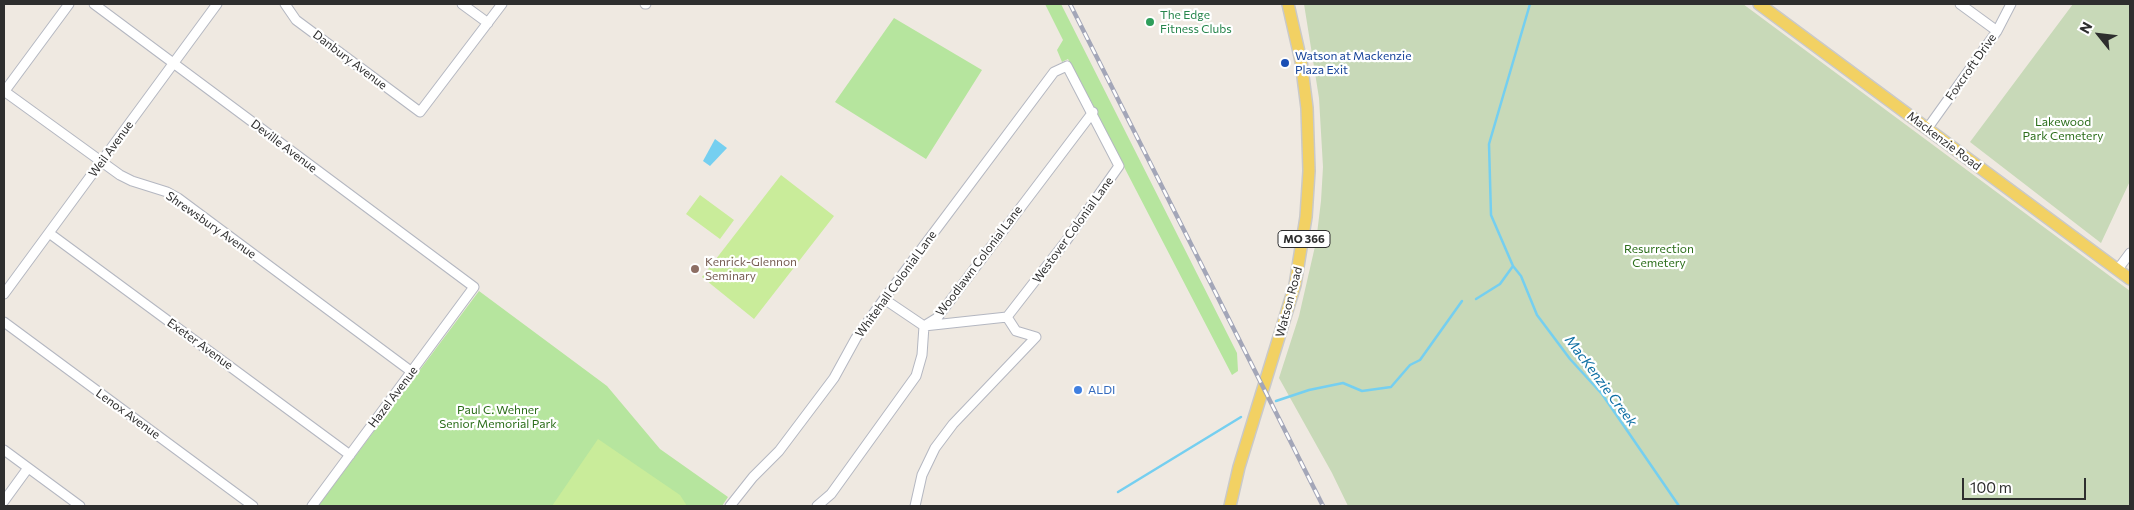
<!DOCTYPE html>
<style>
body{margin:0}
#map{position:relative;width:2134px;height:510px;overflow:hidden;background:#efe9e1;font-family:Commissioner,sans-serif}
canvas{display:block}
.frame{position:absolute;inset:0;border:5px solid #2e2e2e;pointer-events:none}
.north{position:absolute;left:2074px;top:10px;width:50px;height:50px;-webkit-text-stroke:4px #fff;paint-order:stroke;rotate:299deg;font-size:14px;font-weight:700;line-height:20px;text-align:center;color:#2e2e2e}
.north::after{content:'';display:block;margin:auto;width:18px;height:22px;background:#2e2e2e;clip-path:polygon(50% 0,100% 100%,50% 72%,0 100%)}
.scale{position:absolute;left:1962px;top:478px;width:124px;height:22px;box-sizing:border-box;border:2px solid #2e2e2e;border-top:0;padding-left:6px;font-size:15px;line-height:18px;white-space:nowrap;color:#2e2e2e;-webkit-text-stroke:4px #fff;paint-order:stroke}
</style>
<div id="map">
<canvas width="2134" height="510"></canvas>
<div class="frame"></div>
<div class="north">N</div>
<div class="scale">100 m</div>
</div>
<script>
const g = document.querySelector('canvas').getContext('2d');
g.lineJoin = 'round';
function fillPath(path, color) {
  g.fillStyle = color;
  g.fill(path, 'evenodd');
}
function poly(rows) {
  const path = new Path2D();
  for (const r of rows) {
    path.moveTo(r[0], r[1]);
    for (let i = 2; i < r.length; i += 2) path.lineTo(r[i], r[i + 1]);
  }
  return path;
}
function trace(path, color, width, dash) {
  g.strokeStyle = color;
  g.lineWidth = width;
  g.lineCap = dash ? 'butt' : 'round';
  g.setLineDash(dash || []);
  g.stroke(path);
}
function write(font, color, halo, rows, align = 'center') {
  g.font = font + ' Commissioner,sans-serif';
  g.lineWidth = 4.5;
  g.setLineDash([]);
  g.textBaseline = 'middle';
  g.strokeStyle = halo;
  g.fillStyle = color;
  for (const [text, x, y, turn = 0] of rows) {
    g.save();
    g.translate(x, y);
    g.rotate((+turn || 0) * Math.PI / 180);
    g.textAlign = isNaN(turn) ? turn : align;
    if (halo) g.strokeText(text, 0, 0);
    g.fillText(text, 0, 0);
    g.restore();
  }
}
const green = poly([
 [1045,4,1061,4,1237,353,1238,371,1232,375,1068,59,1062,62,1057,50,1063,40],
 [894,18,982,70,926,159,835,102],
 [479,291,607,386,660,449,728,497,722,506,318,506]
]);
const cemetery = poly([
 [1304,4,1743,4,2130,291,2130,506,1348,506,1332,473,1279,378,1299,316,1316,242,1321,201,1323,167,1319,98],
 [2073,4,2130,4,2130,181,2101,243,1970,142]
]);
const pitch = poly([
 [781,175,834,216,754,319,702,277],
 [700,195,734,220,720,239,686,214],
 [598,439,680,495,687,506,552,506]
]);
const water = poly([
 [715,139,727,148,710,166,703,161]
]);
const stream = poly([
 [1530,4,1489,144,1491,215,1513,266,1521,276,1537,315,1570,359,1602,394,1679,506],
 [1476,299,1500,284,1513,266],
 [1276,401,1309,390,1343,383,1362,391,1391,387,1410,365,1420,360,1462,301],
 [1118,492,1241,417]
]);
const minor = poly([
 [94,4,474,287,312,506],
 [285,4,296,20,420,112,502,4],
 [462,4,488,23],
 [645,4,646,4],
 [1960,4,1997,31],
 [4,91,120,175,132,181,167,192,178,198,412,372],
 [4,92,69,4],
 [1927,129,1997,31,2011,4],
 [49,233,350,455],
 [2118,269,2130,253],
 [4,294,217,4],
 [4,322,253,506],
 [4,450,80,506],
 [4,501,28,468],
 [730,506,753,477,779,451,834,378,856,338,884,299,1054,72,1067,66,1119,166,1066,241,1007,317,924,326,884,299],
 [817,506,831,494,916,376,922,355,924,326,937,318,1093,112],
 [915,506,922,475,935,448,953,424,1036,337,1016,331,1007,317]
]);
const major = poly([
 [1759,4,2130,279],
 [1230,506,1239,467,1295,285,1306,217,1309,171,1307,108,1301,61,1288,4]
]);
const rail = poly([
 [1070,4,1323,506]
]);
const markers = [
 [1150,22,5,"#2e9e5b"],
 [1285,63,5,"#1a4fb4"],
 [695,269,5,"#8d6e63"],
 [1078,390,5,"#3f7fe0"]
];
const shields = [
 [1304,239,52]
];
const shieldNames = [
 ["MO 366",1304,239]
];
const leisureNames = [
 ["The Edge",1160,15],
 ["Fitness Clubs",1160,29]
];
const transitNames = [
 ["Watson at Mackenzie",1295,56],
 ["Plaza Exit",1295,70]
];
const streetNames = [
 ["Danbury Avenue",350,60,37],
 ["Foxcroft Drive",1971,67,-55],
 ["Mackenzie Road",1944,141,37],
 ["Deville Avenue",284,146,37],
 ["Weil Avenue",111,149,-54],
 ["Shrewsbury Avenue",211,225,35],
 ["Westover Colonial Lane",1073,230,-54],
 ["Woodlawn Colonial Lane",979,261,-53],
 ["Whitehall Colonial Lane",896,284,-54],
 ["Watson Road",1289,302,-75],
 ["Exeter Avenue",200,344,36],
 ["Hazel Avenue",393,397,-53],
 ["Lenox Avenue",128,414,36]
];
const parkNames = [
 ["Lakewood",2063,122],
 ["Park Cemetery",2063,136],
 ["Resurrection",1659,249],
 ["Cemetery",1659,263],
 ["Paul C. Wehner",498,410],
 ["Senior Memorial Park",498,424]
];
const educationNames = [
 ["Kenrick-Glennon",705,262],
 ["Seminary",705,276]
];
const shopNames = [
 ["ALDI",1088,390]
];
const waterNames = [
 ["MacKenzie Creek",1601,381,53]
];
fillPath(green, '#b6e59e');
fillPath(cemetery, '#c8d9b8');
fillPath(pitch, '#c9ec9a');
fillPath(water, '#75cff0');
trace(stream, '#75cff0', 2.5);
trace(minor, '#b4b7c1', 11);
trace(major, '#c9c9c9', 14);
trace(minor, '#fff', 9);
trace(major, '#f2d163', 11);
trace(rail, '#a3a6b8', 4.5);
trace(rail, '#fff', 2.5, [8]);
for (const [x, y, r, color] of markers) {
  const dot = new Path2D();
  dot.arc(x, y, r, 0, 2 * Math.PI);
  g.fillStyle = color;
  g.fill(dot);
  trace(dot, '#fff', 2);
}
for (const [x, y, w] of shields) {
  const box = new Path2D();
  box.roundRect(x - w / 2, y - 8.5, w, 17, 4);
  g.fillStyle = '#fff';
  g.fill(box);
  trace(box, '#2e2e2e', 1);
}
write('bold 11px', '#2e2e2e', null, shieldNames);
write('12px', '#27864d', '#fff', leisureNames, 'left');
write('12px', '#164399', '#fff', transitNames, 'left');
write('12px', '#2e2e2e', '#fff', streetNames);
write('12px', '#2c6e1b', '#fff', parkNames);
write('12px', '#785e54', '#fff', educationNames, 'left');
write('12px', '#366cbe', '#fff', shopNames, 'left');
write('italic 14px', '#0d6fa3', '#fff', waterNames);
</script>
